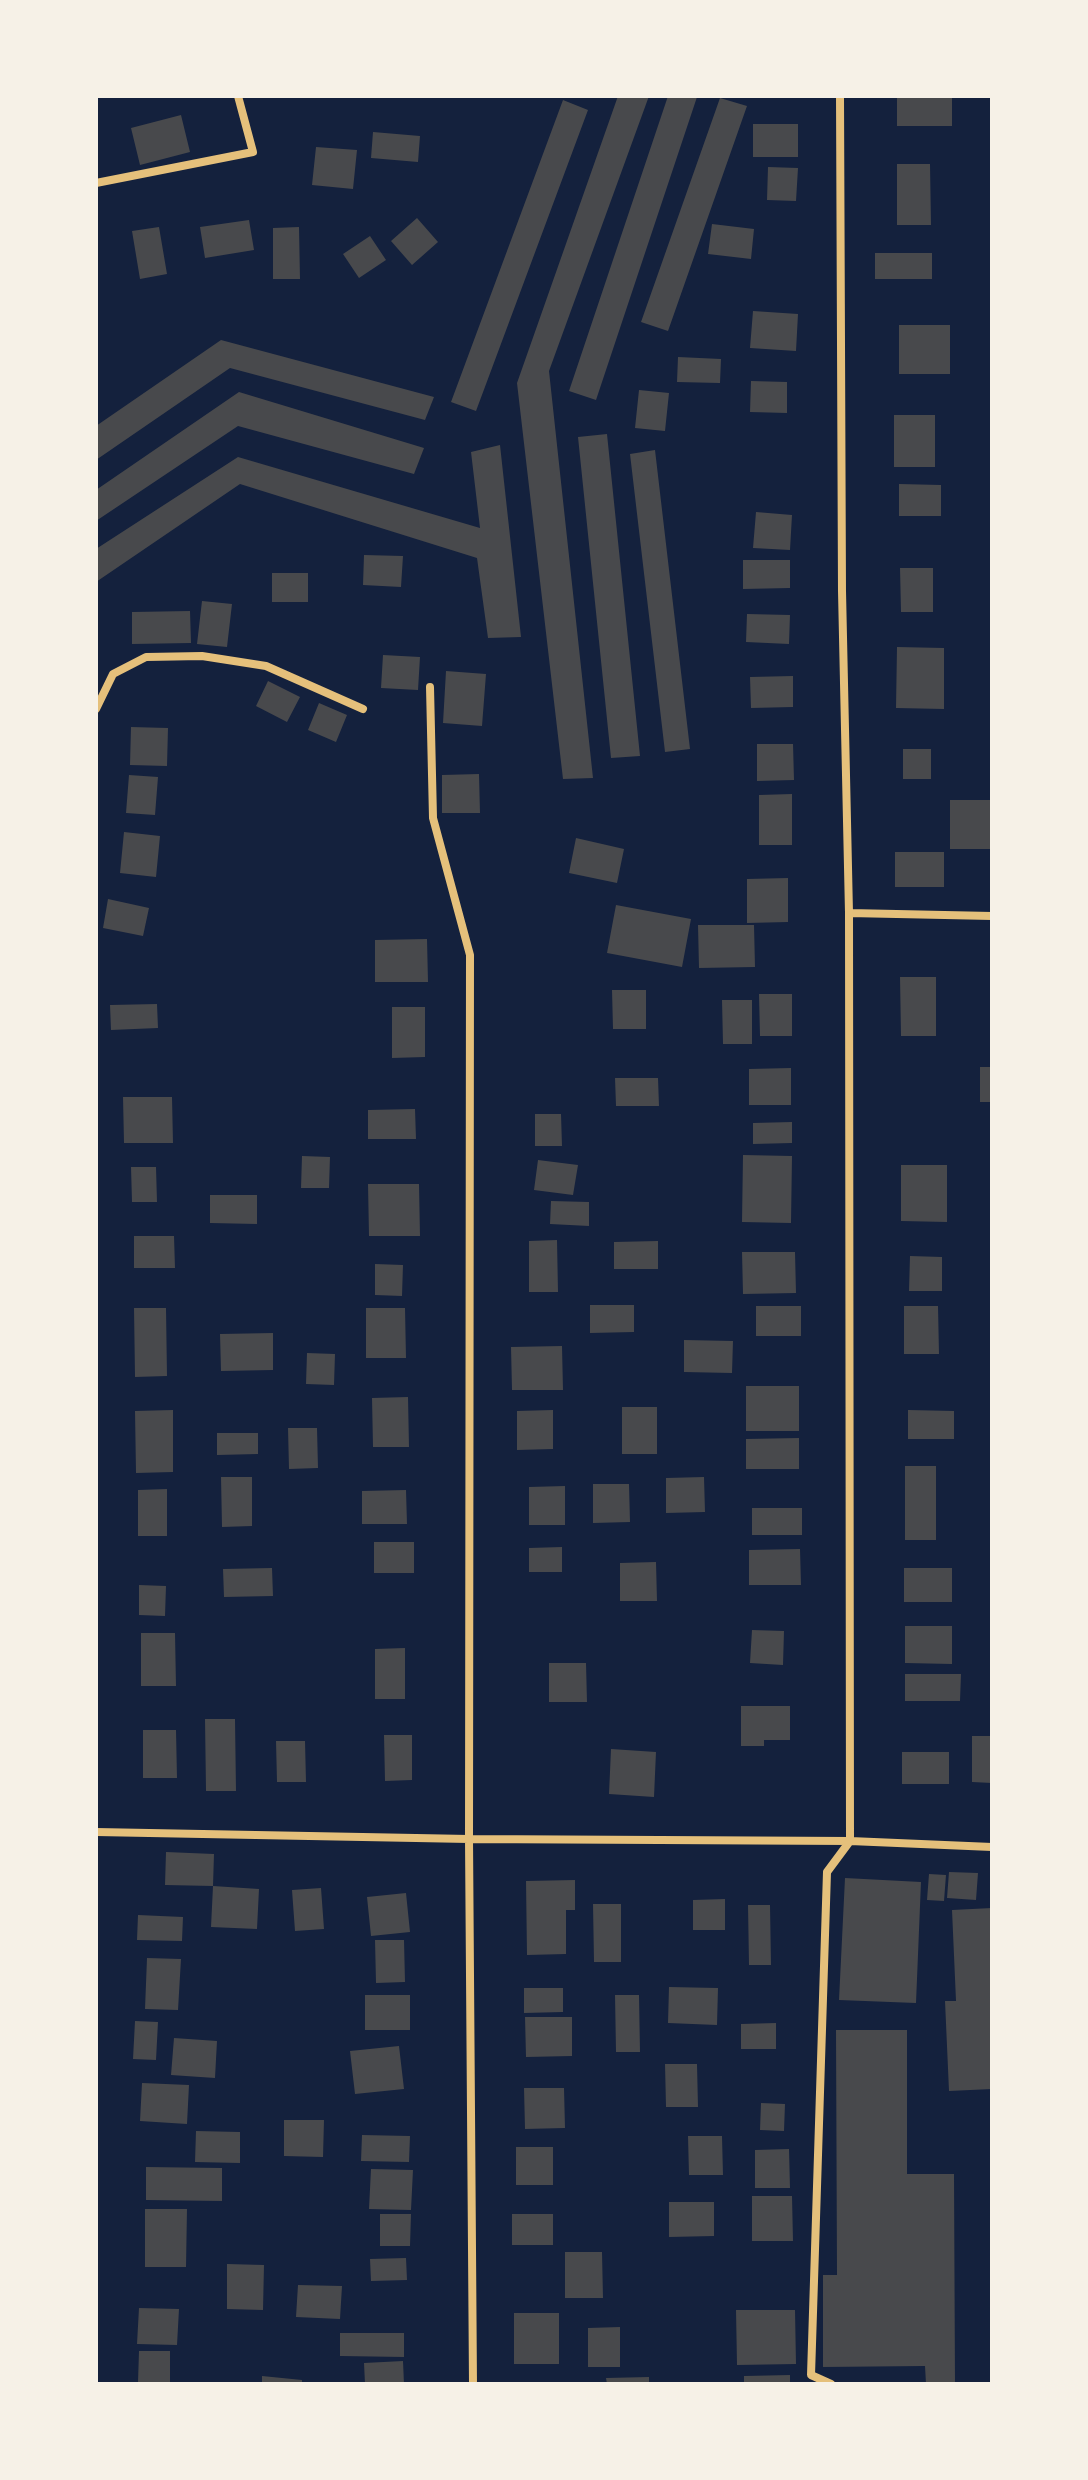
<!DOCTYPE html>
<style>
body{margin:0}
#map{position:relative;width:1088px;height:2480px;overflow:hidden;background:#14213d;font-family:"Open Sans",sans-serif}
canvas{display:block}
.frame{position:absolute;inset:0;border:98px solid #f6f1e7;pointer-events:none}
</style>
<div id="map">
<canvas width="1088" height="2480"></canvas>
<div class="frame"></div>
</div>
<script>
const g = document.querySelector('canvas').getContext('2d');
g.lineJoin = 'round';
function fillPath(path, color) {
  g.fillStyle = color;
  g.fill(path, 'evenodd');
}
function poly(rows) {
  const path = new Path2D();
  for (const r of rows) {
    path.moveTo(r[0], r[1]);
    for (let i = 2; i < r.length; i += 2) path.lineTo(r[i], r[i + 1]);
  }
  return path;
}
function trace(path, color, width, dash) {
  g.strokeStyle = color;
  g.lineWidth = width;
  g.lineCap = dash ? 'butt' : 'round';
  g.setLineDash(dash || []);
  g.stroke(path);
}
const building = poly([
 [618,96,649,96,549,371,593,778,563,779,517,383],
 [668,96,697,97,596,400,569,391],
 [897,96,952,96,952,126,897,126],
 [720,98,747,106,668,331,641,322],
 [563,100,588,110,476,411,451,402],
 [181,115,190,152,140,165,131,128],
 [753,124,798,124,798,157,753,157],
 [373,132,420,136,418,162,371,158],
 [316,147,357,150,353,189,312,185],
 [897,164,930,164,931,225,897,225],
 [768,167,798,168,796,201,767,200],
 [417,218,438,242,412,265,391,241],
 [249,220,254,250,205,258,200,227],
 [712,224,754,229,751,259,708,254],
 [159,227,167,274,140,279,132,231],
 [299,227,300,279,273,279,273,228],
 [370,236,386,260,359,278,343,254],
 [875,253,932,253,932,279,875,279],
 [753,311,798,314,796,351,750,348],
 [899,325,950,325,950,374,899,374],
 [221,340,434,397,425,420,230,368,96,460,96,426],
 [678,357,721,359,720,383,677,382],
 [751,381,787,382,787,413,750,412],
 [639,390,669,393,665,431,635,428],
 [239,392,424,448,414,474,238,426,96,521,96,490],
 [894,415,935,415,935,467,894,467],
 [607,434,640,756,611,758,578,437],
 [500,445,521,637,488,638,477,558,240,484,96,582,96,549,238,457,480,528,471,452],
 [655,450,690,749,665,752,630,454],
 [899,484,941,485,941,516,899,516],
 [756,512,792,515,790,550,753,548],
 [364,555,403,556,401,587,363,585],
 [743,560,790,560,790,588,743,589],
 [900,568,933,568,933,612,901,612],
 [272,573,308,573,308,602,272,602],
 [202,601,232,604,227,647,197,644],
 [190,611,191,643,132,644,132,612],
 [747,614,790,615,789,644,746,642],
 [897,647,944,648,944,709,896,708],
 [383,655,420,657,418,690,381,688],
 [446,671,486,674,482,726,443,723],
 [793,676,793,707,751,708,750,677],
 [268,681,300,697,287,722,256,706],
 [319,703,347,715,336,742,308,730],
 [131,727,168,728,167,766,130,765],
 [757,744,793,744,794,780,757,781],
 [903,749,931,749,931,779,903,779],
 [479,774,480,813,442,813,442,775],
 [129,775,158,777,155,815,126,813],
 [792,794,792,845,759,845,759,795],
 [950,800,992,800,992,849,950,849],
 [124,832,160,836,156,877,120,873],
 [576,838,624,849,617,883,569,873],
 [895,852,944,852,944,887,895,887],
 [788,878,788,922,747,923,747,879],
 [108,899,149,908,143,936,103,928],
 [616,905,691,919,682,967,607,953],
 [698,925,754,925,755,967,699,968],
 [427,939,428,982,375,982,375,940],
 [900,977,936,977,936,1036,901,1036],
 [612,990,646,990,646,1029,613,1029],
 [759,994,792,994,792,1036,760,1036],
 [722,1000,752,1000,752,1044,723,1044],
 [157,1004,158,1028,111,1030,110,1005],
 [392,1007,425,1007,425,1057,392,1058],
 [980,1067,992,1067,992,1102,980,1102],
 [791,1068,791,1105,749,1105,749,1069],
 [615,1078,658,1078,659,1106,616,1106],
 [123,1097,172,1097,173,1143,124,1143],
 [415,1109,416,1139,368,1139,368,1110],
 [535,1114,561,1114,562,1146,535,1146],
 [792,1122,792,1143,753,1144,753,1123],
 [743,1155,792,1156,791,1223,742,1222],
 [302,1156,330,1157,329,1188,301,1188],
 [538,1160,578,1165,573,1195,534,1190],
 [901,1165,947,1165,947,1222,901,1221],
 [131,1167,156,1167,157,1202,132,1202],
 [368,1184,419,1184,420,1236,369,1236],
 [210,1195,257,1195,257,1224,210,1223],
 [551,1201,589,1202,589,1226,550,1224],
 [134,1236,174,1236,175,1268,134,1268],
 [557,1240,558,1292,529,1292,529,1241],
 [658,1241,658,1269,614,1269,614,1242],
 [742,1252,795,1252,796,1293,743,1294],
 [910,1256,942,1257,942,1291,909,1291],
 [375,1264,403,1265,402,1296,375,1295],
 [590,1305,634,1305,634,1332,590,1333],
 [756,1306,801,1306,801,1336,756,1336],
 [904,1306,938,1306,939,1354,904,1354],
 [134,1308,166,1308,167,1376,135,1377],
 [366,1308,405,1308,406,1358,366,1358],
 [273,1333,273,1370,221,1371,220,1334],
 [684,1340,733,1341,732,1373,684,1372],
 [562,1346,563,1390,512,1390,511,1347],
 [307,1353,335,1354,334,1385,306,1384],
 [746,1386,799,1386,799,1431,746,1431],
 [408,1397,409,1447,373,1447,372,1398],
 [622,1407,657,1407,657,1454,622,1454],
 [173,1410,173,1472,136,1473,135,1411],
 [553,1410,553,1449,517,1450,517,1411],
 [908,1410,954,1411,954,1439,908,1439],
 [288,1428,317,1428,318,1468,289,1469],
 [217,1433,258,1433,258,1454,217,1455],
 [799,1438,799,1469,746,1469,746,1439],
 [905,1466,936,1466,936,1540,905,1540],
 [221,1477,252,1477,252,1526,222,1527],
 [704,1477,705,1512,666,1513,666,1478],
 [593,1484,629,1484,630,1522,593,1523],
 [565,1486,565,1525,529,1525,529,1487],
 [167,1489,167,1536,138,1536,138,1490],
 [406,1490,407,1524,362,1524,362,1491],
 [752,1508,802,1508,802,1535,752,1535],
 [374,1542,414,1542,414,1573,374,1573],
 [562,1547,562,1572,529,1572,529,1548],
 [800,1549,801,1585,749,1585,749,1550],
 [656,1562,657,1601,620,1601,620,1563],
 [272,1568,273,1596,224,1597,223,1569],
 [904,1568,952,1568,952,1602,904,1602],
 [139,1585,166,1586,165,1616,139,1615],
 [905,1626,952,1626,952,1664,905,1663],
 [752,1630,784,1631,783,1665,750,1663],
 [141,1633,175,1633,176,1686,141,1686],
 [405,1648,405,1699,375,1699,375,1649],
 [549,1663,586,1663,587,1702,549,1702],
 [905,1674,961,1674,960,1701,905,1701],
 [741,1706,790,1706,790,1740,764,1740,764,1746,741,1746],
 [205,1719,235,1719,236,1791,206,1791],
 [143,1730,176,1730,177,1778,143,1778],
 [384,1735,412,1735,412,1780,385,1781],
 [972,1736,992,1736,992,1783,972,1782],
 [276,1741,305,1741,306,1782,277,1782],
 [611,1749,656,1752,654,1797,609,1794],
 [902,1752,949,1752,949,1784,902,1784],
 [166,1852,214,1854,213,1886,165,1885],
 [949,1872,978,1873,976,1900,947,1898],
 [929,1874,946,1875,944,1901,927,1900],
 [845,1878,921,1882,916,2003,839,2000],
 [575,1880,575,1910,566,1910,566,1954,527,1955,526,1881],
 [213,1886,259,1889,257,1929,211,1927],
 [321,1888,324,1929,295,1931,292,1890],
 [406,1893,410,1932,371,1936,367,1897],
 [725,1899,725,1930,693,1930,693,1900],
 [593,1904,621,1904,621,1962,594,1962],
 [748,1905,770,1905,771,1965,749,1965],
 [992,1908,992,2089,949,2091,945,2001,956,2001,952,1910],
 [138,1915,183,1917,182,1941,137,1940],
 [375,1940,404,1940,405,1982,376,1983],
 [147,1958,181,1959,178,2010,145,2009],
 [669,1987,718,1988,717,2025,668,2023],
 [524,1988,563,1988,563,2012,524,2013],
 [365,1995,410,1995,410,2030,365,2030],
 [615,1995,639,1995,640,2052,616,2052],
 [525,2017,572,2017,572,2056,526,2057],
 [135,2021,158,2022,156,2060,133,2059],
 [776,2023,776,2049,741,2049,741,2024],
 [836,2030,907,2030,907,2174,954,2174,955,2384,926,2384,925,2366,823,2367,823,2275,837,2275],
 [174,2038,217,2041,215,2078,171,2075],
 [399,2046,404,2089,355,2094,350,2051],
 [665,2064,697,2064,698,2107,666,2107],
 [142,2083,189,2085,187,2124,140,2121],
 [524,2088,564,2088,565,2128,525,2129],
 [761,2103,785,2104,784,2131,760,2130],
 [284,2120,324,2120,323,2157,284,2156],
 [196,2131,240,2132,240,2163,195,2162],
 [362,2135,410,2136,409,2162,361,2161],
 [688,2136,722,2136,723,2175,689,2175],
 [516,2147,553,2147,553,2185,516,2185],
 [789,2149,790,2188,755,2188,755,2150],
 [146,2167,222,2168,222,2201,146,2200],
 [371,2169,413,2170,411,2210,369,2209],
 [752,2196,792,2196,793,2241,752,2241],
 [669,2202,714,2202,714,2236,669,2237],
 [145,2209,187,2209,186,2267,145,2267],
 [380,2214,411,2214,410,2246,380,2246],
 [512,2214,553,2214,553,2245,512,2245],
 [565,2252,602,2252,603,2298,565,2298],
 [406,2258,407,2280,371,2281,370,2259],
 [227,2264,264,2265,263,2310,227,2309],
 [298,2285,342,2286,340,2319,296,2317],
 [139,2308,179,2309,177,2345,137,2344],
 [736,2310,795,2310,796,2364,737,2365],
 [514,2313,559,2313,559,2364,514,2364],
 [620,2327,620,2367,588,2367,588,2328],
 [340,2333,404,2333,404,2357,340,2356],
 [139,2351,170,2351,170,2382,138,2382],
 [403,2361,404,2384,365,2384,364,2363],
 [790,2375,790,2384,744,2384,744,2376],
 [262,2376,302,2380,302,2384,262,2384],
 [649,2377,649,2384,607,2384,606,2378]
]);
const minor = poly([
 [96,183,253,152,238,96],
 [430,687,433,818,470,955,469,1839,473,2384],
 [96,709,113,674,146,657,202,656,266,666,363,709],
 [849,913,992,916],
 [96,1832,469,1839,850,1841,992,1847],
 [831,2384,811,2375,827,1872,850,1841,849,913,842,591,840,96]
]);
fillPath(building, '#48494c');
trace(minor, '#e5c07b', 8);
</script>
